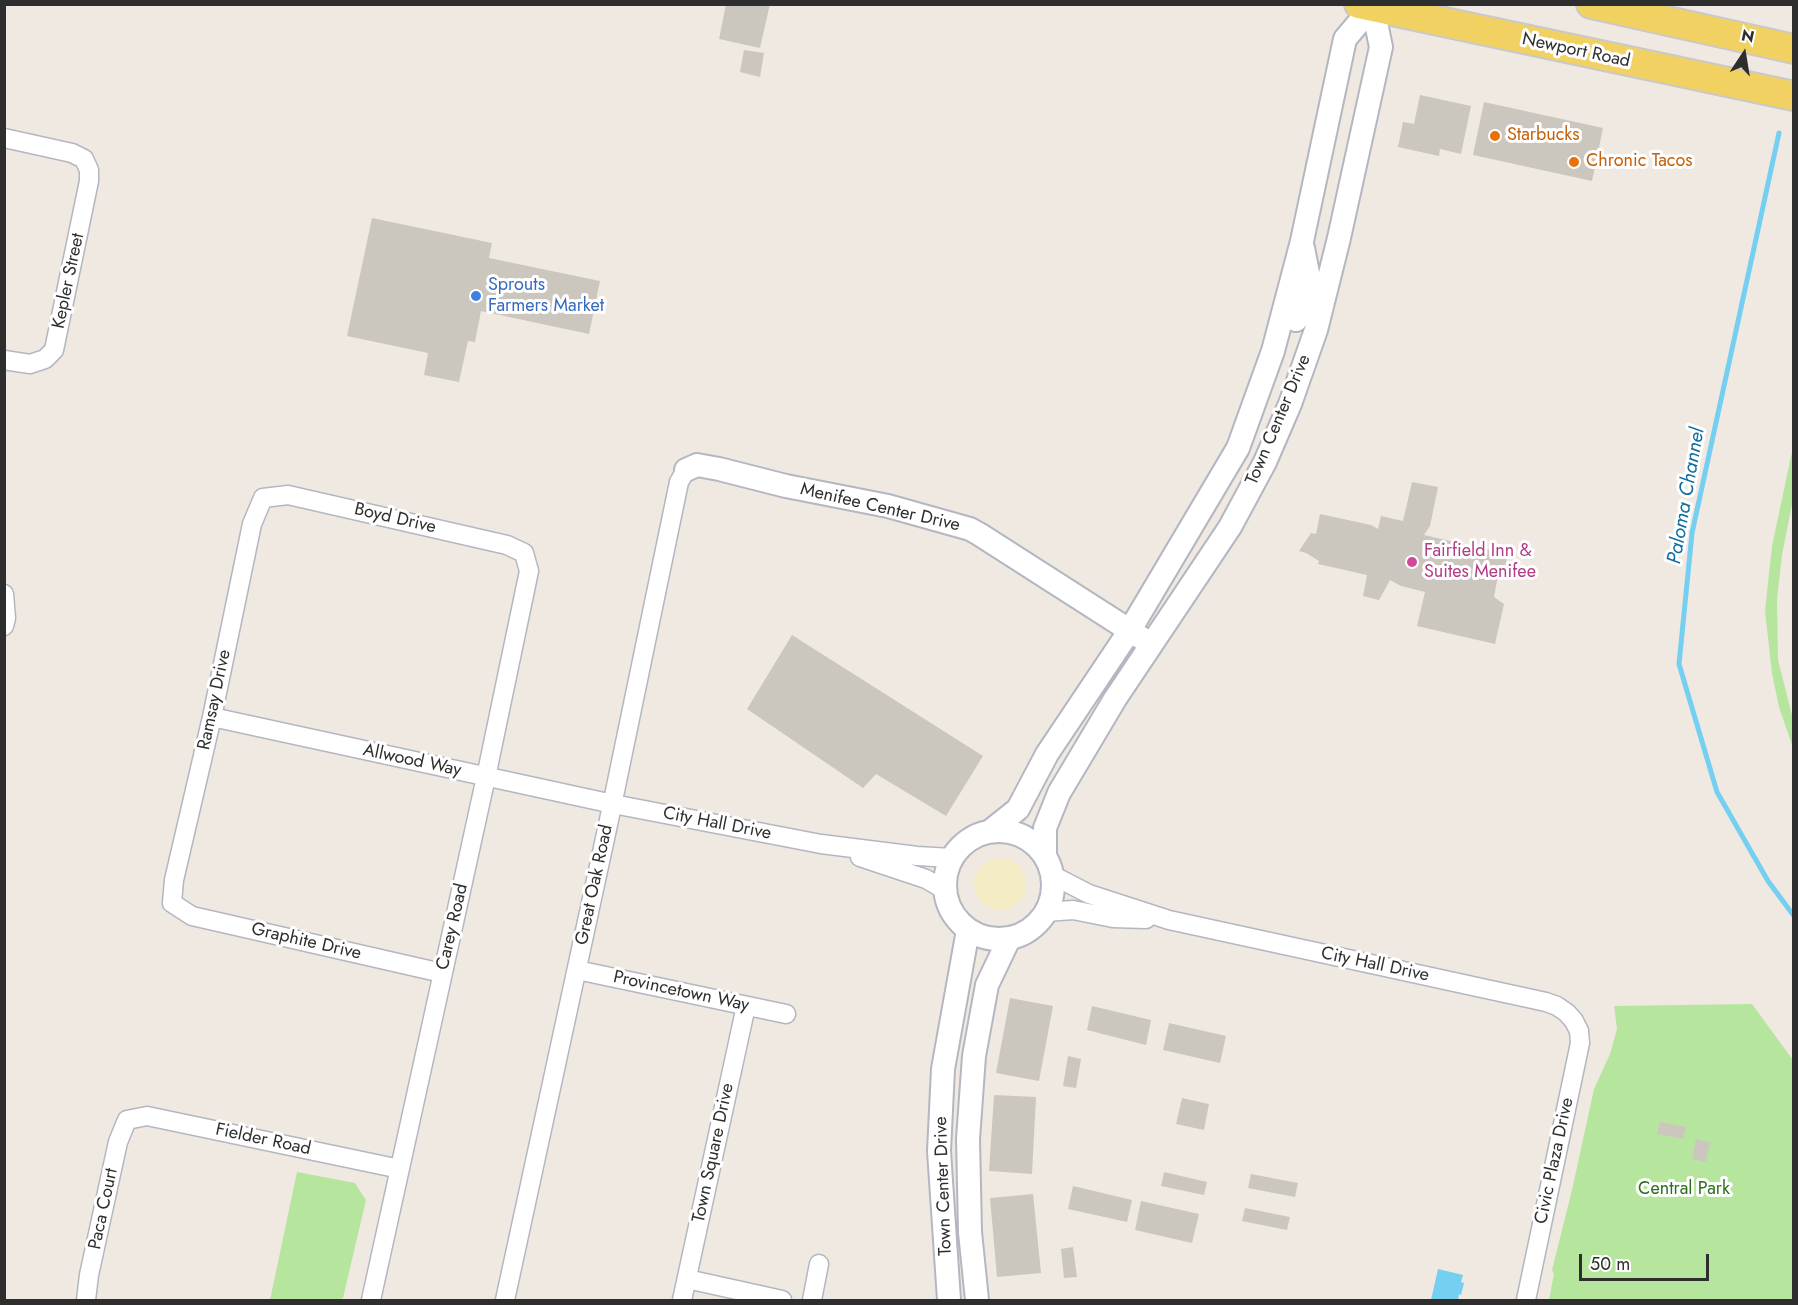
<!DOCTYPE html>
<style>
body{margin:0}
#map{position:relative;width:1798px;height:1305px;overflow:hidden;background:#efe9e1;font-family:Jost,sans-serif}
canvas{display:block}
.frame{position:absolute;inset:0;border:6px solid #2e2e2e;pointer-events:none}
.north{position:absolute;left:1714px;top:24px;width:60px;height:60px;-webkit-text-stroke:4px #fff;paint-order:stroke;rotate:12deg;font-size:16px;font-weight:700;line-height:24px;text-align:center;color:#2e2e2e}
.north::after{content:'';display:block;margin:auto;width:21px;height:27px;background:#2e2e2e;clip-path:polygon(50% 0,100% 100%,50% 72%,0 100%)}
.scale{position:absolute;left:1579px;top:1254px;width:130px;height:27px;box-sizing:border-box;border:3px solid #2e2e2e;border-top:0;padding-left:8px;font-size:18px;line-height:21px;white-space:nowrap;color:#2e2e2e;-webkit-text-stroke:4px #fff;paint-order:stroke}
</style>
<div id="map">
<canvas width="1798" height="1305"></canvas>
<div class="frame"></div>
<div class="north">N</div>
<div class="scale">50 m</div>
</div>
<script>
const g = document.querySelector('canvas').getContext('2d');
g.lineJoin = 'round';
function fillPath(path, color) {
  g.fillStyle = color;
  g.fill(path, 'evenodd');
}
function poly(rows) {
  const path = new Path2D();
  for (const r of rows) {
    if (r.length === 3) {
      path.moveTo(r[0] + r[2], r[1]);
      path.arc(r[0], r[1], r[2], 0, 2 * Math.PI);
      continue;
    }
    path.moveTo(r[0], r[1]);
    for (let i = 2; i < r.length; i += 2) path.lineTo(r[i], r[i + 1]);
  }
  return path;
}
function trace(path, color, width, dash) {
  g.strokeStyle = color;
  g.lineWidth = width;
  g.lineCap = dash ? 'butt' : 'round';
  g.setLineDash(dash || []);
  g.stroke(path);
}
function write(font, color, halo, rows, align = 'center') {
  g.font = font + ' Jost,sans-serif';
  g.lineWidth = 6;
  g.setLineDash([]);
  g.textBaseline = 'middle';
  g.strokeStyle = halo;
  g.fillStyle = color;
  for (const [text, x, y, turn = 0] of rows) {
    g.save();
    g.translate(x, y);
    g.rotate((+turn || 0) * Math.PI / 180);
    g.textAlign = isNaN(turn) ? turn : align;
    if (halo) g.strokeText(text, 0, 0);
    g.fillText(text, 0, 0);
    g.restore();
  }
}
const green = poly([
 [1793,447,1793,499,1782,555,1777,599,1778,660,1793,719,1793,748,1779,707,1772,673,1765,611,1772,546],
 [1752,1004,1793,1060,1793,1300,1549,1300,1554,1274,1552,1270,1572,1190,1594,1089,1610,1054,1617,1029,1614,1006],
 [297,1172,355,1183,366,1200,343,1298,339,1300,270,1300]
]);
const sand = poly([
 [1000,884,26]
]);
const water = poly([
 [1438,1269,1463,1275,1461,1282,1464,1283,1461,1295,1459,1294,1458,1300,1431,1300]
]);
const stream = poly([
 [1779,133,1692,533,1679,664,1717,792,1768,881,1794,916]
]);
const building = poly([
 [726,4,770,4,760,48,719,39],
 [744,50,764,53,760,77,740,72],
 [1420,95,1471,106,1461,154,1440,149,1439,156,1398,147,1403,122,1414,124],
 [1484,102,1603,128,1592,181,1473,155],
 [372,218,492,243,489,258,600,281,589,334,481,311,475,342,468,341,459,382,424,375,428,353,347,336],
 [1412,482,1438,487,1430,526,1424,535,1508,554,1504,570,1497,581,1494,597,1504,604,1495,644,1417,626,1425,592,1401,586,1390,580,1379,600,1363,596,1367,575,1318,564,1319,561,1306,553,1299,551,1311,533,1316,534,1320,514,1371,525,1378,529,1381,516,1403,521],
 [792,635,983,756,946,816,876,774,863,788,747,709],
 [1010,998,1053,1006,1039,1081,996,1073],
 [1092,1006,1151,1020,1146,1045,1087,1030],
 [1169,1023,1226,1036,1220,1063,1163,1050],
 [1068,1056,1081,1059,1076,1088,1063,1086],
 [994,1095,1036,1097,1032,1174,989,1171],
 [1182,1098,1209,1104,1204,1130,1176,1124],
 [1660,1122,1686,1127,1683,1139,1657,1134],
 [1696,1139,1710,1142,1706,1162,1692,1159],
 [1164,1172,1207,1182,1204,1195,1161,1186],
 [1251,1174,1298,1183,1295,1197,1248,1188],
 [1073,1186,1132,1200,1127,1222,1068,1209],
 [1033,1194,1041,1273,997,1277,990,1198],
 [1141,1201,1199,1214,1192,1243,1135,1230],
 [1245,1208,1290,1217,1287,1230,1242,1221],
 [1073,1247,1077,1277,1064,1278,1061,1249]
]);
const minor = poly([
 [4,138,72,153,84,159,89,170,89,181,54,350,45,359,30,364,4,360],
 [4,594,6,618,4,626],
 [212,717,613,804,821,844,917,856,952,858],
 [860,857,926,879,945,890],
 [1052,875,1089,894,1169,920,1546,1002,1557,1006,1567,1013,1574,1021,1579,1031,1580,1043,1526,1300],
 [1046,912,1073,910,1113,918,1146,919],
 [577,970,786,1014],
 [687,1279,782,1300],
 [86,1300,89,1275,118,1142,127,1120,147,1116,400,1169],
 [371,1300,486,777,529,571,524,553,507,545,288,495,263,498,252,524,212,717,174,880,172,903,192,916,442,973],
 [505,1300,609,820,679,482,686,470],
 [682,1300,746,1006],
 [812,1300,819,1264]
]);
const tertiary = poly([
 [1296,320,1309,278,1303,248],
 [686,470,697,465,719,469,786,486,888,506,970,529,979,534,1143,639],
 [999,885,54],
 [989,832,1018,809,1047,754,1130,630,1238,448,1273,351,1302,241,1345,39,1372,7],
 [1045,856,1045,828,1059,793,1115,699,1230,527,1265,462,1290,404,1316,330,1339,238,1381,47,1372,4],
 [949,1300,939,1151,943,1069,968,930],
 [977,1300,970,1232,968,1139,974,1056,987,985,1009,939]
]);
const primary = poly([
 [1359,4,1794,96],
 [1591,4,1794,49]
]);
const markers = [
 [1495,136,6,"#e8710a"],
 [1574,162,6,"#e8710a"],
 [476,296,6,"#3f7fe0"],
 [1412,562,6,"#d1479c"]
];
const streetNames = [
 ["Newport Road",1576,51,12],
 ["Kepler Street",69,281,-78],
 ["Town Center Drive",1279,420,-67],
 ["Menifee Center Drive",880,508,13],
 ["Boyd Drive",395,519,13],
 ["Ramsay Drive",215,700,-78],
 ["Allwood Way",412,761,12],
 ["City Hall Drive",717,824,11],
 ["Great Oak Road",595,885,-78],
 ["Carey Road",453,927,-77],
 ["Graphite Drive",306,942,13],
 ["City Hall Drive",1375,965,12],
 ["Provincetown Way",681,992,12],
 ["Fielder Road",263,1140,12],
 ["Town Square Drive",714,1153,-78],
 ["Civic Plaza Drive",1555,1161,-78],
 ["Town Center Drive",944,1186,-92],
 ["Paca Court",104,1209,-78]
];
const foodNames = [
 ["Starbucks",1507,136],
 ["Chronic Tacos",1586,162]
];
const shopNames = [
 ["Sprouts",488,286],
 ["Farmers Market",488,307]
];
const hotelNames = [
 ["Fairfield Inn &",1424,552],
 ["Suites Menifee",1424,573]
];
const parkNames = [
 ["Central Park",1684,1190]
];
const waterNames = [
 ["Paloma Channel",1687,496,-80]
];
fillPath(green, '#b6e59e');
fillPath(sand, '#f3ecc5');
fillPath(water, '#75cff0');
trace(stream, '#75cff0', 5);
fillPath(building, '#cbc7bf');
trace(minor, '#b4b7c1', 21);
trace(tertiary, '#b4b7c1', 26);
trace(primary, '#c9c9c9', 32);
trace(minor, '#fff', 18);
trace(tertiary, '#fff', 22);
trace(primary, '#f2d163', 28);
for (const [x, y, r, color] of markers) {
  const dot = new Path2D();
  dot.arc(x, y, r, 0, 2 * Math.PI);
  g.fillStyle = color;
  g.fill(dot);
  trace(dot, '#fff', 2);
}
write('18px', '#2e2e2e', '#fff', streetNames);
write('18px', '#c56008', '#fff', foodNames, 'left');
write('18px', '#366cbe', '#fff', shopNames, 'left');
write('18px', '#b23c85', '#fff', hotelNames, 'left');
write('18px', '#2c6e1b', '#fff', parkNames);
write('italic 20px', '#0d6fa3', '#fff', waterNames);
</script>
